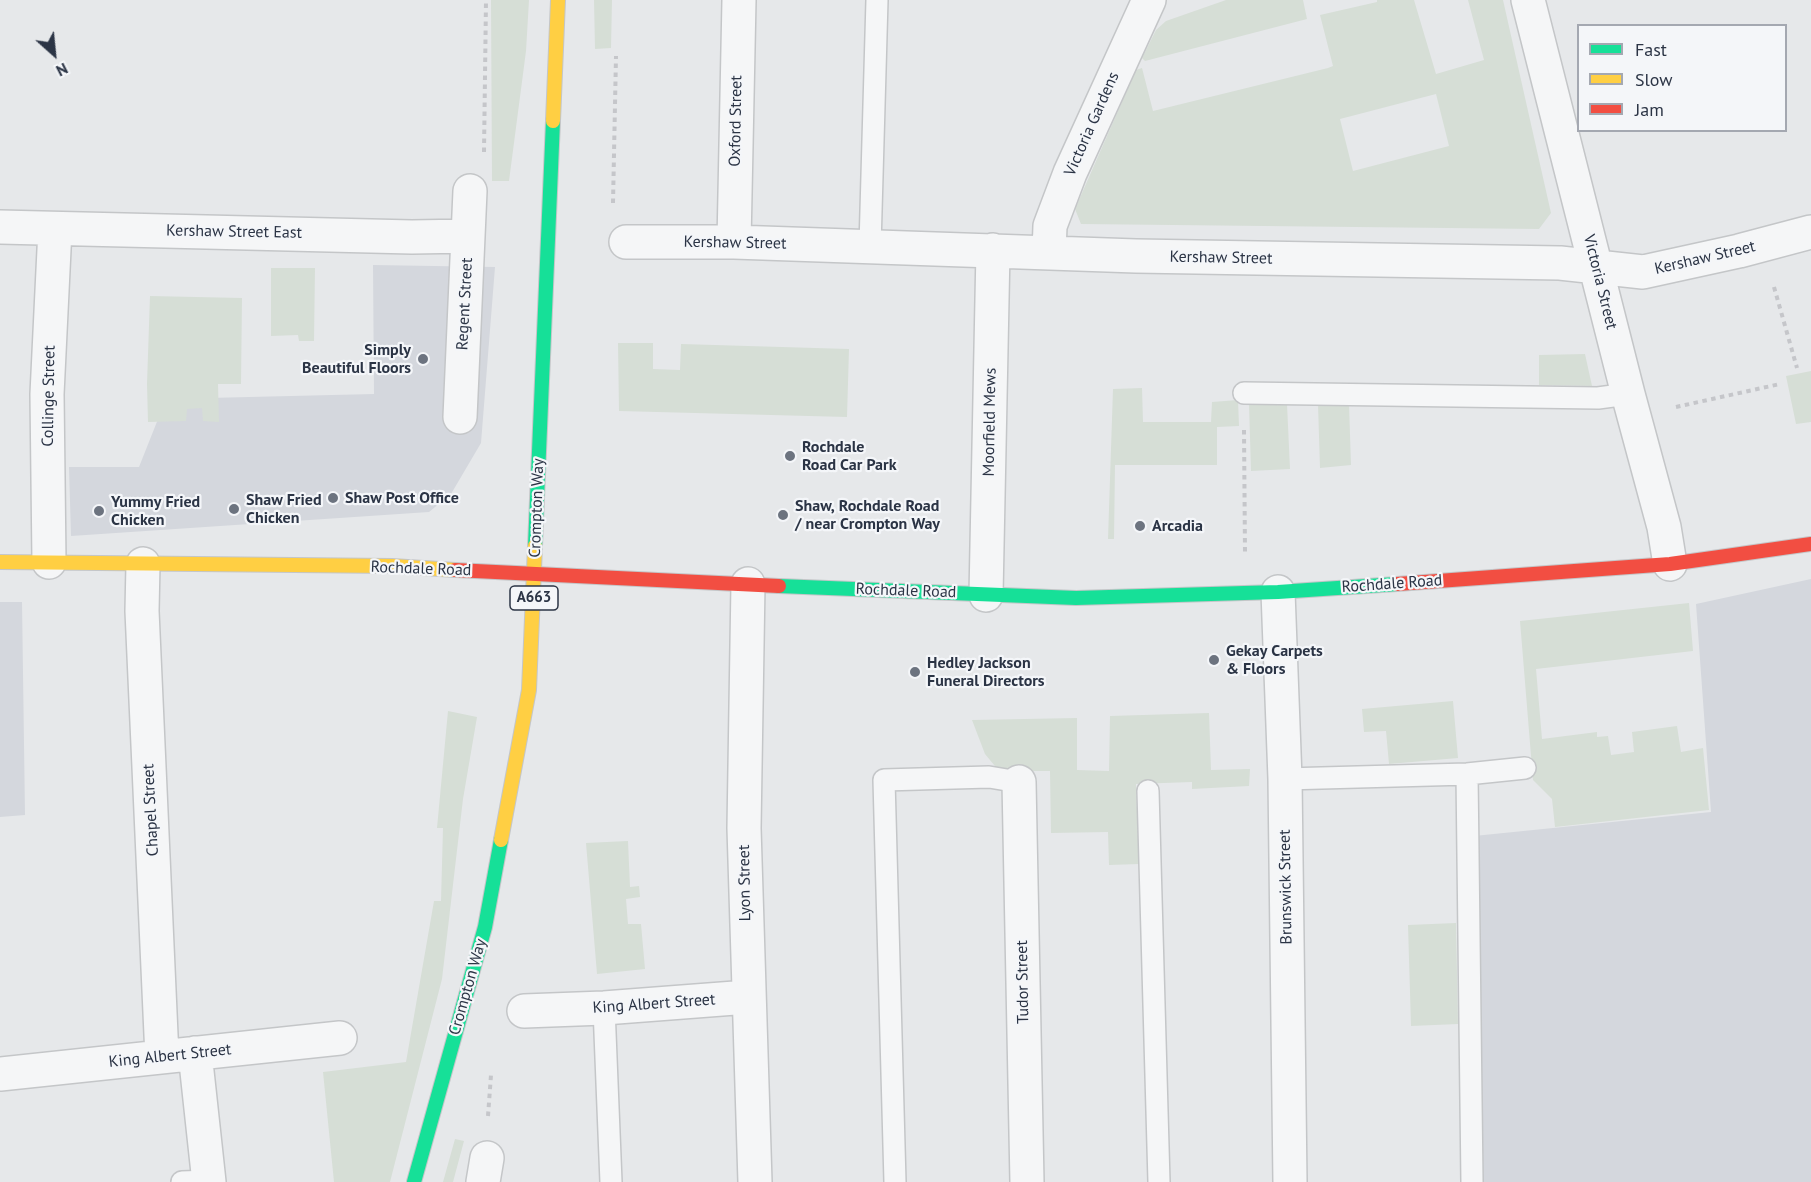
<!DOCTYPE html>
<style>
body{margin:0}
#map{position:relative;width:1811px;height:1182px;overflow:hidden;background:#e6e8ea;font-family:"PT Sans",sans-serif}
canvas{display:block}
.legend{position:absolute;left:1577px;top:24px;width:210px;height:108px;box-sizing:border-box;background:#f4f6f9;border:2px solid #a4a8b1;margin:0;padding:8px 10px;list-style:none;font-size:18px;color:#2b3445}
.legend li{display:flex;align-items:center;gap:12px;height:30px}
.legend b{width:30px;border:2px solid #a4a8b1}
.north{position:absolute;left:24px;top:24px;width:60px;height:60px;-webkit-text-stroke:4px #f4f6f9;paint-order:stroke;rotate:153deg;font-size:16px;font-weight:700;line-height:24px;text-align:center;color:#2b3445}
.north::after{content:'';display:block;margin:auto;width:21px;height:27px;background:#2b3445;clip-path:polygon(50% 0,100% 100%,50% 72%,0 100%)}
</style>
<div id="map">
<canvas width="1811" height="1182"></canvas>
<ul class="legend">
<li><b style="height:8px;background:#16e098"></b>Fast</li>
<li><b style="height:8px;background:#ffcf43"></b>Slow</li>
<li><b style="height:8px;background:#f24e42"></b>Jam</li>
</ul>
<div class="north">N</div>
</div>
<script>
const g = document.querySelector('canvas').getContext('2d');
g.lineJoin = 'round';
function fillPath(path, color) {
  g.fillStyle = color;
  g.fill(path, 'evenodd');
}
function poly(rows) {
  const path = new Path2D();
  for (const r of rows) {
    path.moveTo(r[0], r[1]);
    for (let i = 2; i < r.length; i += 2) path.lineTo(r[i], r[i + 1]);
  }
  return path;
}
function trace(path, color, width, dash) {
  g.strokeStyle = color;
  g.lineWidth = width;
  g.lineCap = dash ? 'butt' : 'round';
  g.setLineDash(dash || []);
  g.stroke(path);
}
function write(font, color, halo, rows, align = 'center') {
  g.font = font + ' "PT Sans",sans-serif';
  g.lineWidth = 4.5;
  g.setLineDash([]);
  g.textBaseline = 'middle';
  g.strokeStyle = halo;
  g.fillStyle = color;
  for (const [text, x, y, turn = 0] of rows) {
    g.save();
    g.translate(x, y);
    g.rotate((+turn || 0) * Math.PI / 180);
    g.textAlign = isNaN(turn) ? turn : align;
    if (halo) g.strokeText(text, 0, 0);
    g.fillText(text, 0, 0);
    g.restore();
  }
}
const built = poly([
 [373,265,495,267,481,443,451,494,429,512,71,536,69,467,139,467,166,399,374,394],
 [1811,579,1811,1182,1482,1182,1474,836,1711,812,1696,604],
 [0,602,22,602,25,815,0,817]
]);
const green = poly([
 [491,0,529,0,526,51,509,181,492,181],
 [594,0,612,0,611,48,595,49],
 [1226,0,1303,0,1307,19,1145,61,1142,58,1156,30,1166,21],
 [1377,0,1414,0,1436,74,1484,60,1468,0,1503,0,1551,213,1539,229,1081,224,1075,209,1136,70,1142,68,1153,111,1328,68,1333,66,1320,15,1377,2],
 [1436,94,1449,146,1353,171,1340,119],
 [271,268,315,268,314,341,299,341,298,335,271,336],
 [150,296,242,298,241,384,218,384,219,422,203,421,202,408,187,409,186,421,148,422,147,384],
 [618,343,653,343,653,369,680,370,681,344,849,349,847,417,619,411],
 [1585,354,1592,386,1539,385,1539,355],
 [1811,371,1811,422,1796,424,1786,376],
 [1142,388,1143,422,1211,422,1212,402,1238,400,1239,426,1217,427,1217,465,1115,465,1114,539,1108,539,1113,389],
 [1249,404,1287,404,1290,469,1251,471],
 [1318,404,1349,404,1351,465,1320,468],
 [1689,603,1693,651,1536,669,1542,739,1597,732,1597,737,1608,736,1611,755,1634,752,1632,732,1677,726,1681,752,1703,748,1709,810,1555,827,1552,799,1533,780,1520,621],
 [1453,701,1458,758,1389,764,1386,731,1364,732,1362,709],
 [448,711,477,717,463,799,442,979,390,1182,334,1182,323,1072,406,1062,434,901,441,901,443,828,437,828],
 [1209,713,1211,770,1250,769,1249,786,1192,789,1192,782,1136,784,1139,864,1109,865,1108,832,1051,833,1050,771,999,771,985,754,972,720,1077,718,1077,770,1109,771,1110,716],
 [628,841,630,887,639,886,640,897,626,899,628,924,641,924,645,969,597,974,586,843],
 [1456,923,1458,1024,1411,1026,1408,925],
 [455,1139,464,1141,453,1182,443,1182]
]);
const path = poly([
 [484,152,486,0],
 [613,203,616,56],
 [1774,287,1797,368],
 [1676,407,1780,384],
 [1244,430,1245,552],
 [488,1116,491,1075]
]);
const lane = poly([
 [870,246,877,0],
 [1244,393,1598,398,1628,394],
 [1467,774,1472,1182],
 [1285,779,1467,774,1525,768],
 [1148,791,1159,1182],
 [604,1008,611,1182],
 [182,1182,209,1181],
 [895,1182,884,780,989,777,1019,782]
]);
const street = poly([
 [1528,0,1628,394,1664,527,1670,564],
 [0,227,412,237,468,236],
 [626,242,734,242,1136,256,1560,263,1643,272,1739,251,1811,232],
 [734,242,739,0],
 [1049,252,1050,226,1070,173,1149,0],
 [460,417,470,191],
 [49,562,47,394,55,229],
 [143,564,142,611,162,1057],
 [748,584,744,828,755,1182],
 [1278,592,1285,779,1290,1182],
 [986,595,993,250],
 [1019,782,1027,1182],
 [524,1011,604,1008,748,997],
 [195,1053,209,1182],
 [0,1074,340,1038],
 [483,1182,487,1158]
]);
const fast = poly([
 [535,546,553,121],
 [779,586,1076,598,1278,592,1397,584],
 [414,1182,485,927,501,840]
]);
const slow = poly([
 [553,121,558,0],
 [0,562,392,566,455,570],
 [501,840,529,690,535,546]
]);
const jam = poly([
 [455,570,779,586],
 [1397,584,1670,564,1811,544]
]);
const markers = [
 [423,359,6,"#6c737f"],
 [790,456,6,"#6c737f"],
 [333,498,6,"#6c737f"],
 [234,509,6,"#6c737f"],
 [99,511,6,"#6c737f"],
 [783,515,6,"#6c737f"],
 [1140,526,6,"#6c737f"],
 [1214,660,6,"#6c737f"],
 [915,672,6,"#6c737f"]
];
const shields = [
 [534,598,48]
];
const shieldNames = [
 ["A663",534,598]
];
const streetNames = [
 ["Oxford Street",736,121,-89],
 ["Victoria Gardens",1092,124,-66],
 ["Kershaw Street East",234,232,1],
 ["Kershaw Street",735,243,1],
 ["Kershaw Street",1221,258,1],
 ["Kershaw Street",1705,258,-13],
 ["Victoria Street",1600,282,76],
 ["Regent Street",465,304,-87],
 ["Collinge Street",49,396,-89],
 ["Moorfield Mews",990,422,-89],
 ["Crompton Way",537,508,-88],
 ["Rochdale Road",421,569,2],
 ["Rochdale Road",1392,584,-4],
 ["Rochdale Road",906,591,2],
 ["Chapel Street",151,810,-93],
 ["Lyon Street",745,883,-91],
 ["Brunswick Street",1286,887,-91],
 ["Tudor Street",1023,982,-91],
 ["Crompton Way",468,987,-74],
 ["King Albert Street",654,1004,-4],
 ["King Albert Street",170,1056,-6]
];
const poiNames = [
 ["Simply",411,350,"right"],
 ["Beautiful Floors",411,368,"right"],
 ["Rochdale",802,447],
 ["Road Car Park",802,465],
 ["Shaw Post Office",345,498],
 ["Shaw Fried",246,500],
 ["Chicken",246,518],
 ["Yummy Fried",111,502],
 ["Chicken",111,520],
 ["Shaw, Rochdale Road",795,506],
 ["/ near Crompton Way",795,524],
 ["Arcadia",1152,526],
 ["Gekay Carpets",1226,651],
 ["& Floors",1226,669],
 ["Hedley Jackson",927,663],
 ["Funeral Directors",927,681]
];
fillPath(built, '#d4d7dd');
fillPath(green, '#d6ded6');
trace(lane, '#c4c6c8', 24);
trace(street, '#c4c6c8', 36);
trace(fast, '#c4c6c8', 16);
trace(slow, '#c4c6c8', 16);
trace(jam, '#c4c6c8', 16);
trace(path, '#c5c6ca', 4, [4.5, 4.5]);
trace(lane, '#f5f6f7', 21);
trace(street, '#f5f6f7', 33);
trace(fast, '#16e098', 14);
trace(slow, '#ffcf43', 14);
trace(jam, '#f24e42', 14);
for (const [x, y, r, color] of markers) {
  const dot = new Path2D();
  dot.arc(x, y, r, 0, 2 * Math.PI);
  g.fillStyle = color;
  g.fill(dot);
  trace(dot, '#f4f6f9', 2);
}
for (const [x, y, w] of shields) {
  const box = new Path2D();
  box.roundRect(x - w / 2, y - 12, w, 24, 4.5);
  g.fillStyle = '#f4f6f9';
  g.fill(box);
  trace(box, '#2b3445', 1.5);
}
write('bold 15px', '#2b3445', null, shieldNames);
write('16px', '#2b3445', '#f4f6f9', streetNames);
write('bold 16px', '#2b3445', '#f4f6f9', poiNames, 'left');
</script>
